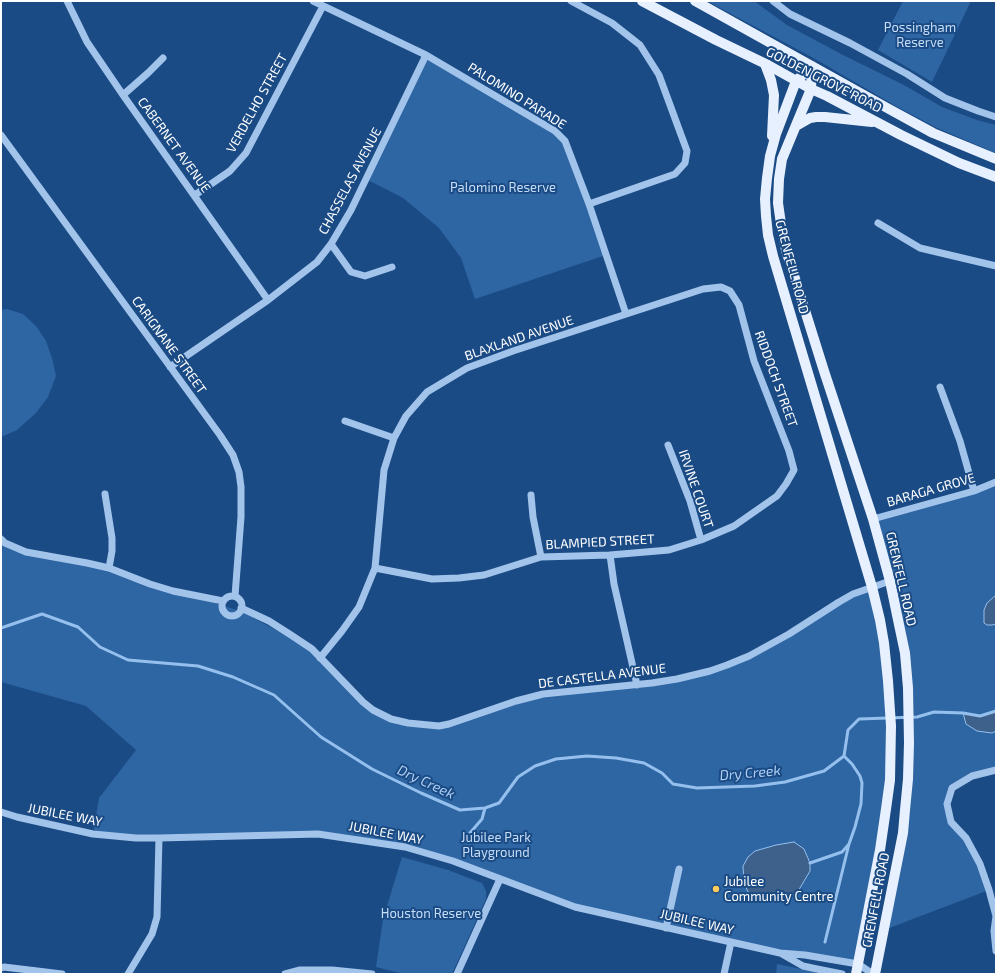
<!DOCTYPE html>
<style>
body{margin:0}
#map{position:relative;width:997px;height:975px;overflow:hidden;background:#1b4b85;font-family:"Exo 2",sans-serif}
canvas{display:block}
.frame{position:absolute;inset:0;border:2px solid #fff;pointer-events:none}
</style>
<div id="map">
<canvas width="997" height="975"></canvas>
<div class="frame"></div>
</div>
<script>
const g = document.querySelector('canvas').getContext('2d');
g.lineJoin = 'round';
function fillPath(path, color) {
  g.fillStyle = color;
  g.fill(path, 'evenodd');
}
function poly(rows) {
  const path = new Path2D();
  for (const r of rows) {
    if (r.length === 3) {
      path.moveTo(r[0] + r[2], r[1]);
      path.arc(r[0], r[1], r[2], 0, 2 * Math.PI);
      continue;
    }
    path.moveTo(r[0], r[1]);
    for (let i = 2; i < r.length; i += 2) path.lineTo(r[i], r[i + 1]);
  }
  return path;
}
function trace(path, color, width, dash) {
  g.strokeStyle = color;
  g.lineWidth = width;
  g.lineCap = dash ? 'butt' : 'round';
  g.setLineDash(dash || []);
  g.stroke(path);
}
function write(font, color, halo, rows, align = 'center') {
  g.font = font + ' "Exo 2",sans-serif';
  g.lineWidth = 4;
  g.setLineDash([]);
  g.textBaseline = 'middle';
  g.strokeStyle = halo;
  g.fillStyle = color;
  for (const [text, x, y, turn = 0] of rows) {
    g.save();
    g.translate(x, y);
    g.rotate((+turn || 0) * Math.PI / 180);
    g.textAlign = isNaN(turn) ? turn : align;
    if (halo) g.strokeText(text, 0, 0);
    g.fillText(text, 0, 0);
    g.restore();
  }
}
const green = poly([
 [707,1,754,1,787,25,843,55,902,84,942,107,977,120,996,125,996,153,937,128,894,105,817,60],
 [903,1,971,1,932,82,878,50],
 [426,55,565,141,606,255,475,299,461,258,439,228,403,198,366,179],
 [7,309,23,314,36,326,46,341,52,358,56,376,48,397,36,413,17,430,1,437,1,310],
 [996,482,996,770,952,788,947,804,951,822,966,838,989,890,884,930,907,791,908,688,873,519],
 [1,539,26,552,87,563,240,611,312,649,373,710,408,723,439,726,522,699,683,678,749,656,872,587,880,620,890,780,858,964,780,953,575,907,405,847,318,834,223,836,93,834,99,798,136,750,86,706,1,682],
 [402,857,448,870,482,883,486,891,486,899,452,974,404,974,376,967,383,919],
 [777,964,825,974,776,974]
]);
const water = poly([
 [996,595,996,624,992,625,987,625,984,623,984,610,987,603,996,595],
 [996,711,996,731,992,733,977,731,966,724,963,713,980,716,996,711],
 [794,842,804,849,810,863,810,871,797,893,779,902,768,902,767,900,755,897,754,897,749,894,744,883,743,866,748,857,755,851,776,845,794,842]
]);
const stream = poly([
 [1,628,42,614,78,627,100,647,128,660,198,666,233,677,274,695,321,737,372,769,421,793,460,810,485,808,499,803,518,777,535,766,556,759,587,756,616,758,644,763,662,773,673,784,697,788,755,786,785,782,824,771,844,756,848,730,859,719,917,717,934,712,963,713,980,716,996,711],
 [470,833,482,819,485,808],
 [810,863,842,852,849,844,855,827,861,804,862,783,860,776,852,764,844,756],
 [825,942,849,844]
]);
const minor = poly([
 [67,1,87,42,123,95,268,300],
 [313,1,426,55,555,131,565,141,589,204,626,314],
 [571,1,612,23,640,45,659,75,687,151,685,163,675,174,589,204],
 [773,1,790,14,850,43,907,74,945,98,978,111,996,117],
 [123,95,148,73,163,58],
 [1,135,220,435,233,455,239,472,241,487,241,517,235,596],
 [195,195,230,171,246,153,323,6],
 [878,223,920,248,996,266],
 [331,244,351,272,365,276,392,267],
 [170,367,268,300,317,262,331,244,351,210,426,55],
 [940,387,960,441,974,491],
 [345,421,394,438],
 [668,445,690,501,701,540],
 [105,494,112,538,112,551,109,568],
 [531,495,533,517,541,557],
 [873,519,974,491,996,482],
 [1,539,5,543,26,552,87,563,109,568,150,584,173,591,223,601],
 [610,555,614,584,637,685],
 [232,606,10],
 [241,608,269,621,291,635,312,649,363,702,373,710,391,719,408,723,439,726,449,724,516,701,543,694,652,683,677,679,710,671,727,665,749,656,789,634,839,602,853,594,890,581],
 [320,658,342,631,359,607,375,568,384,470,394,438,406,416,427,392,467,368,513,351,703,289,721,287,730,291,739,305,754,361,789,451,794,470,786,484,777,496,734,526,701,540,669,550,610,555,541,557,484,575,459,578,432,579,375,568],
 [996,770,972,776,952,788,947,804,951,822,966,838,980,864,989,890,996,916,994,931,996,951],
 [1,812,17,817,93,834,136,838,159,838,318,834,405,847,453,861,575,907,780,953,805,955,858,964,873,974],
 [666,928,679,869],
 [782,954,803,966,817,969,842,974],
 [1,968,4,967,62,974],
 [128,974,152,934,157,917,159,838],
 [285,974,300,970,332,970,372,974],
 [457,974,500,879],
 [724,974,731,942]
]);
const major = poly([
 [642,1,716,40,768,65,811,89,827,96,901,135,959,163,996,177],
 [695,1,889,109,933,133,996,159],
 [765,64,771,80,774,95,772,136],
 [812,66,796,81,776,134,770,156,767,178,765,199,766,216,768,235,773,256,872,587,880,620,884,643,888,681,891,726,890,780,886,809,880,850,856,974],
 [812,66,811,89,782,159,779,179,778,203,781,224,786,250,824,371,873,519,890,581,897,615,905,653,908,688,909,743,908,779,905,810,903,833,875,974],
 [796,126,810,118,816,117,825,117,872,122]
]);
const markers = [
 [716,889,4,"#fdcc5e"]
];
const parkNames = [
 ["Possingham",920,28],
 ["Reserve",920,43],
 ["Palomino Reserve",503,188],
 ["Jubilee Park",496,838],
 ["Playground",496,853],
 ["Houston Reserve",431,914]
];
const streetNames = [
 ["GOLDEN GROVE ROAD",824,80,27],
 ["PALOMINO PARADE",517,96,32],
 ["VERDELHO STREET",257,103,-61],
 ["CABERNET AVENUE",174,145,54],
 ["CHASSELAS AVENUE",350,181,-62],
 ["GRENFELL ROAD",792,267,75],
 ["BLAXLAND AVENUE",519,338,-19],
 ["CARIGNANE STREET",169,345,54],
 ["RIDDOCH STREET",776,379,70],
 ["IRVINE COURT",696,489,71],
 ["BARAGA GROVE",931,490,-16],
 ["BLAMPIED STREET",600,542,-3],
 ["GRENFELL ROAD",901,579,77],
 ["DE CASTELLA AVENUE",602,676,-7],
 ["JUBILEE WAY",65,815,11],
 ["JUBILEE WAY",386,833,11],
 ["GRENFELL ROAD",876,900,-79],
 ["JUBILEE WAY",697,922,13]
];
const poiNames = [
 ["Jubilee",724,882],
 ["Community Centre",724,897]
];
const waterNames = [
 ["Dry Creek",750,773,-5],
 ["Dry Creek",426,782,25]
];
fillPath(green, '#2e65a3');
fillPath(water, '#3d618b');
trace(water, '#95c0ee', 1);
trace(stream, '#95c0ee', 3);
trace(minor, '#a2c4eb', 7);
trace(major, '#e7f0ff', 10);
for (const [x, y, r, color] of markers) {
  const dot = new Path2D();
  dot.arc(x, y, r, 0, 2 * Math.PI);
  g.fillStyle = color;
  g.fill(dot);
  trace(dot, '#1b4b85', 1.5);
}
write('13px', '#c7def8', '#1b4b85', parkNames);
write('13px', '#fff', '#1b4b85', streetNames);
write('13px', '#fff', '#1b4b85', poiNames, 'left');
write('italic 14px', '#adcef3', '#1b4b85', waterNames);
</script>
